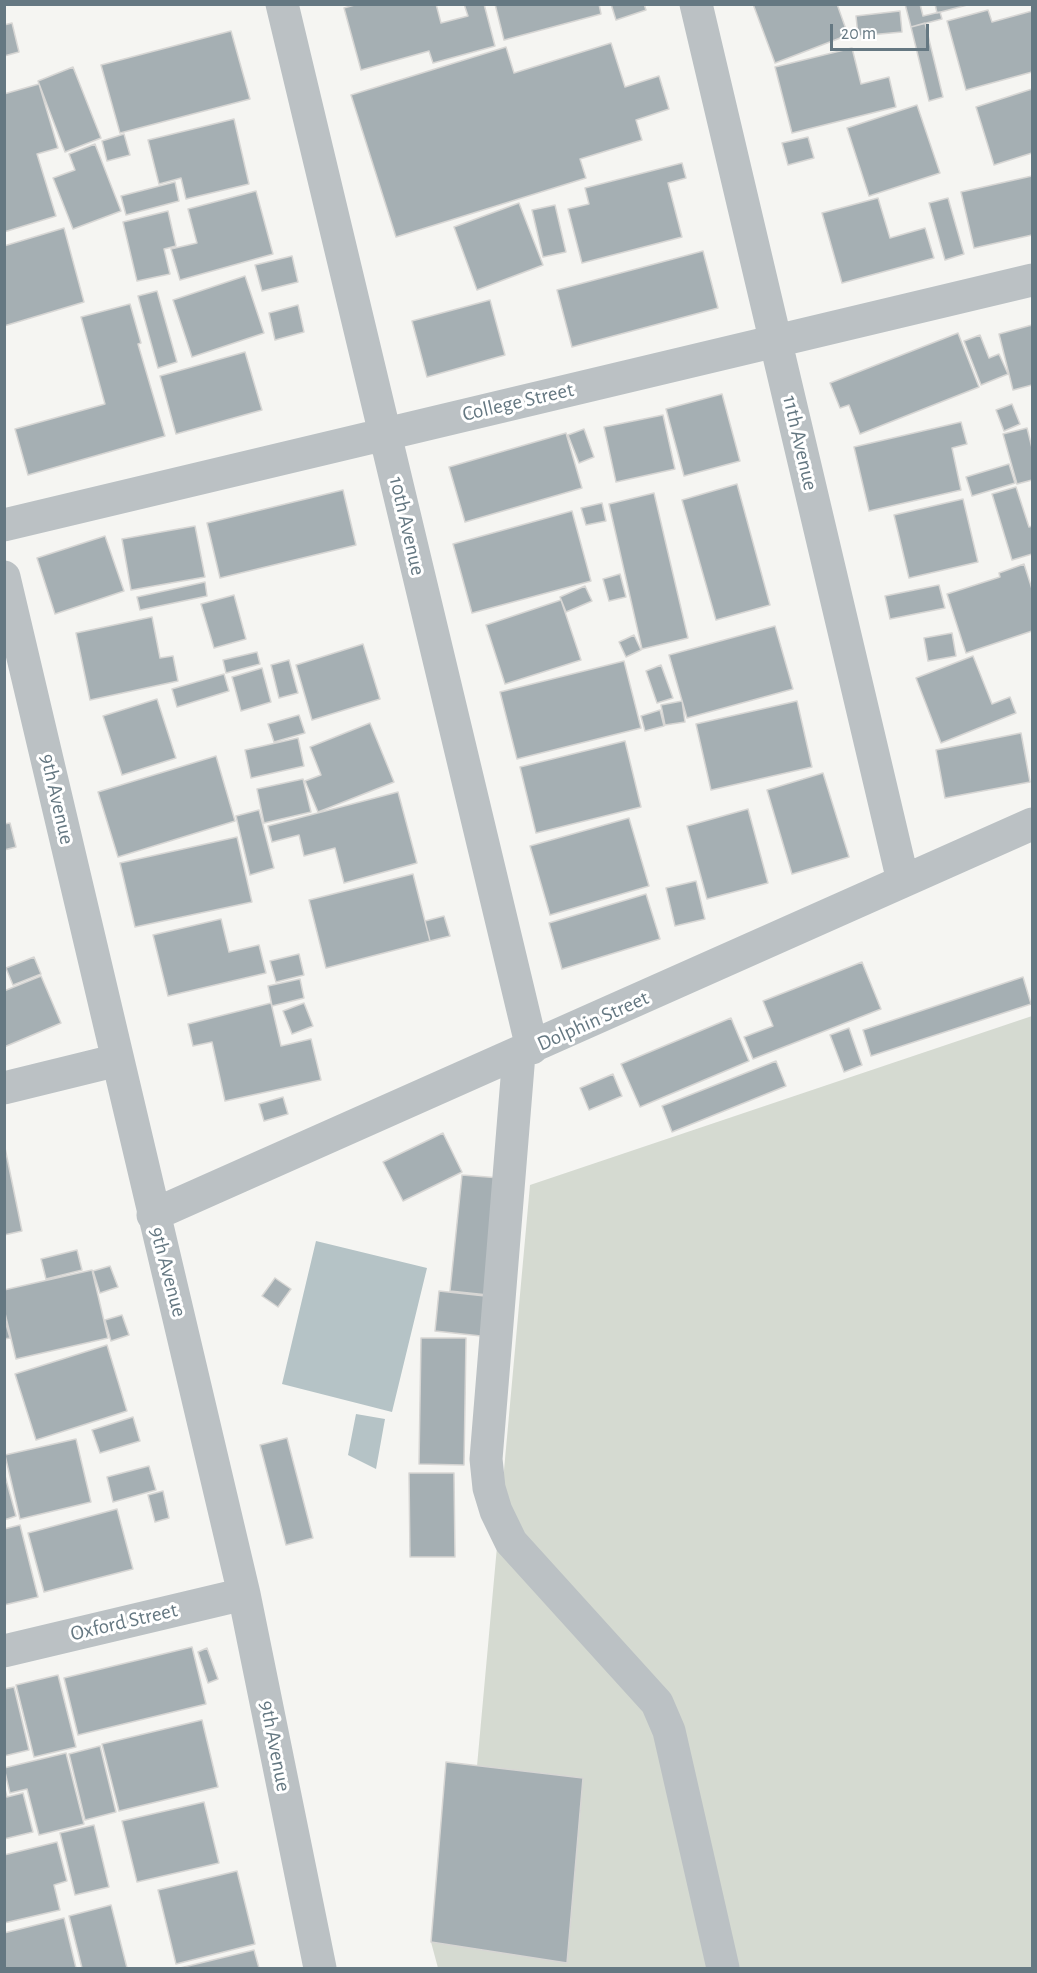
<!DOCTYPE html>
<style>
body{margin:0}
#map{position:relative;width:1037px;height:1973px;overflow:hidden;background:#f5f5f2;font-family:"Alegreya Sans",sans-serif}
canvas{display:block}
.frame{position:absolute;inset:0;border:6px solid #657882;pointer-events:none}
.scale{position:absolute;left:830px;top:24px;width:99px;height:27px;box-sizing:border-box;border:3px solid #657882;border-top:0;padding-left:8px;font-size:18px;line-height:21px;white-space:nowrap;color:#657882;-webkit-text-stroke:4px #fff;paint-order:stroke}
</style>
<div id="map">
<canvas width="1037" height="1973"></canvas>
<div class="frame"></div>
<div class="scale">20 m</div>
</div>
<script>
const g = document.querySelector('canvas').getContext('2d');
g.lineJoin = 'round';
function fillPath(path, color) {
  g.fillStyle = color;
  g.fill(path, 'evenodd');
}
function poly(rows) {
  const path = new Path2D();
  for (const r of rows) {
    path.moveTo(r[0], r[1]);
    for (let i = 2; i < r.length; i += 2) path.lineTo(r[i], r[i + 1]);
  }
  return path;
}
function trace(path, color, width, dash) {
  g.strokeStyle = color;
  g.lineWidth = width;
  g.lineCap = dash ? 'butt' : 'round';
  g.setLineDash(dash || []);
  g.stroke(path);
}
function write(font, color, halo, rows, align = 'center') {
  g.font = font + ' "Alegreya Sans",sans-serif';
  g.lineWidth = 6;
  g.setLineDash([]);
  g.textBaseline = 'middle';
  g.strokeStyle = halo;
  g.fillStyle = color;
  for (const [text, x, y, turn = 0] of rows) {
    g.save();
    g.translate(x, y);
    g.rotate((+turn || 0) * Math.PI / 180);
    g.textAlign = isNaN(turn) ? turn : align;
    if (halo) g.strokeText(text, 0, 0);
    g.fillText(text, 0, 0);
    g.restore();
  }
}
const green = poly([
 [1032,1016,1032,1968,438,1968,431,1942,567,1962,583,1778,477,1766,530,1185]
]);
const water = poly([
 [316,1241,427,1268,392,1412,282,1384],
 [356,1414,385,1419,376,1469,348,1455]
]);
const building = poly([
 [358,4,436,4,441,23,468,16,464,4,484,4,495,46,433,63,429,51,361,70,344,8,358,4],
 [495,4,599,4,601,14,504,40,495,4],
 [611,4,644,4,646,10,616,20,611,4],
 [753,4,837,4,848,35,775,63,753,4],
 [905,4,920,4,923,16,940,12,942,19,911,27,905,4],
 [935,4,971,4,937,13,935,4],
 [988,10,992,22,1032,11,1032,72,966,90,947,21,988,10],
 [900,11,902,32,858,36,856,16,900,11],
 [12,23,19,52,4,56,4,25,12,23],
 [925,23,943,97,929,101,911,27,925,23],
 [231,31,250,99,120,133,101,65,231,31],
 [611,43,625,87,659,76,669,109,636,120,642,140,580,159,586,178,396,237,351,95,506,47,514,73,611,43],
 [852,48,861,84,889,77,896,107,792,133,775,67,852,48],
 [73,67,101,138,65,152,38,81,73,67],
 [39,84,58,148,37,154,56,216,4,232,4,94,39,84],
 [1032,89,1032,153,994,165,976,107,1032,89],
 [917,105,940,173,869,196,847,128,917,105],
 [234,119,249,184,186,199,181,178,159,184,148,140,234,119],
 [124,134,130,155,107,161,102,141,124,134],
 [808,137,814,158,788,165,782,143,808,137],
 [95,144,121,211,73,229,53,178,75,170,69,154,95,144],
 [682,163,686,178,668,183,682,237,582,263,568,209,589,204,585,188,682,163],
 [1032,176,1032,235,974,248,961,192,1032,176],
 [175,182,179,201,126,215,121,196,175,182],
 [256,191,273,254,180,280,171,249,197,243,188,209,256,191],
 [878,198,890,238,925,228,934,258,842,283,822,213,878,198],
 [948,198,964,254,945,260,929,203,948,198],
 [519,203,543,265,477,290,454,227,519,203],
 [555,205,566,252,543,257,532,210,555,205],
 [168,211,176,246,164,249,170,274,137,281,123,222,168,211],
 [64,228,84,302,4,326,4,246,64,228],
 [703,251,718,308,572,347,557,290,703,251],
 [292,256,298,282,262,291,255,265,292,256],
 [245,276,264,333,192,357,173,300,245,276],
 [157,291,177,362,158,368,138,296,157,291],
 [490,300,505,355,427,377,412,321,490,300],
 [130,304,141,343,138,344,165,436,28,475,15,429,105,404,81,317,130,304],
 [298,305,304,332,275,340,269,313,298,305],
 [1032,325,1032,385,1013,390,999,334,1032,325],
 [958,333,979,387,860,434,849,405,840,408,830,383,958,333],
 [980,335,989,358,999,354,1008,374,981,385,964,341,980,335],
 [245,352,262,410,176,434,160,376,245,352],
 [722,394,740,461,684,476,666,409,722,394],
 [1012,404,1020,424,1004,431,996,410,1012,404],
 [663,415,675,469,616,482,604,427,663,415],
 [961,422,967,444,952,448,961,490,869,511,854,447,961,422],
 [1027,428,1032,448,1032,480,1017,484,1003,434,1027,428],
 [584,429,594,457,579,463,568,435,584,429],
 [566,433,582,488,465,522,449,467,566,433],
 [1009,464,1015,483,972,496,966,477,1009,464],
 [737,484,770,605,716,620,682,500,737,484],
 [1016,487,1029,527,1032,526,1032,554,1012,560,992,494,1016,487],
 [343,490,356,545,220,578,207,523,343,490],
 [654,493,688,638,642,649,609,504,654,493],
 [963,499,978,562,909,578,894,515,963,499],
 [602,503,606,521,586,525,581,508,602,503],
 [572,511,591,581,472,613,453,544,572,511],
 [195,526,205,577,131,590,122,539,195,526],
 [105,536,124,591,55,614,37,558,105,536],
 [1024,564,1032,589,1032,631,966,653,947,594,1000,577,999,573,1024,564],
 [620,574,626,597,609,601,603,579,620,574],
 [205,582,207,596,140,610,137,597,205,582],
 [939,585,945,608,890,619,885,596,939,585],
 [585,586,592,601,566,612,560,597,585,586],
 [234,595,246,639,214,648,201,604,234,595],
 [561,600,581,660,505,684,486,625,561,600],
 [152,617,160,658,173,656,178,681,90,700,76,633,152,617],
 [775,626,793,689,687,718,669,655,775,626],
 [952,633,956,656,928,661,924,638,952,633],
 [634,635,641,650,626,657,619,642,634,635],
 [363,644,380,699,312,720,296,665,363,644],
 [257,652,260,664,226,673,223,660,257,652],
 [973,656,992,704,1010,697,1016,713,941,743,916,678,973,656],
 [289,660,298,693,279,698,271,665,289,660],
 [624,661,641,728,517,759,500,692,624,661],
 [661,665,673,698,657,703,646,671,661,665],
 [262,668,271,702,241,711,232,677,262,668],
 [224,674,229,691,177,707,172,689,224,674],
 [157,699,176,758,122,775,103,716,157,699],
 [682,701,685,722,665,725,661,705,682,701],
 [797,701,812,767,711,790,696,724,797,701],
 [660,710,664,726,645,731,641,716,660,710],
 [299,715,305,733,274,742,268,724,299,715],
 [370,723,394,782,318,812,305,781,321,775,310,747,370,723],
 [1021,733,1030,782,945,798,936,750,1021,733],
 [298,738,304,766,251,778,245,750,298,738],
 [625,741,641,807,536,833,520,767,625,741],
 [216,756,235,821,118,857,98,792,216,756],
 [823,773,849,857,792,874,767,790,823,773],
 [303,779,311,812,264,823,257,789,303,779],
 [398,792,417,863,344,883,335,848,304,856,299,835,272,842,268,826,398,792],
 [748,809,768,883,707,899,687,826,748,809],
 [259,810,274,868,250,875,236,816,259,810],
 [629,818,649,886,550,915,530,846,629,818],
 [10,823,16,847,4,850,4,824,10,823],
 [237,837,252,902,135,927,120,863,237,837],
 [413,874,430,941,326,968,309,900,413,874],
 [696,881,705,919,675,926,666,888,696,881],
 [646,894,660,939,562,969,549,923,646,894],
 [444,916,450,936,430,941,425,921,444,916],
 [221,919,229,952,259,945,266,973,168,996,153,935,221,919],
 [299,954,304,975,276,982,270,961,299,954],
 [34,957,41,974,13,985,6,968,34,957],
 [862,962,881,1009,753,1059,744,1037,773,1026,763,1001,862,962],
 [41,976,61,1023,4,1047,4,991,41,976],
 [1023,977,1031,1004,871,1056,863,1030,1023,977],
 [300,979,304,998,272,1006,268,986,300,979],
 [271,1003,281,1046,311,1039,321,1080,225,1101,212,1042,193,1046,188,1024,271,1003],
 [304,1003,313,1026,292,1034,283,1011,304,1003],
 [731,1018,749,1061,640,1107,621,1064,731,1018],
 [849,1028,862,1065,844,1072,830,1035,849,1028],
 [776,1061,786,1086,672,1132,662,1106,776,1061],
 [613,1074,622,1096,589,1110,580,1088,613,1074],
 [283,1097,288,1114,264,1121,259,1104,283,1097],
 [443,1133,462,1172,403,1201,383,1162,443,1133],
 [4,1143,22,1231,4,1235,4,1143],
 [462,1175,500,1178,488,1295,450,1291,462,1175],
 [77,1250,82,1270,46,1279,41,1259,77,1250],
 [110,1266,118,1287,100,1293,93,1271,110,1266],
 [92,1270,108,1338,16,1359,4,1309,4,1290,92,1270],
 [275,1278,291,1289,278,1307,262,1296,275,1278],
 [439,1291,485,1296,481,1336,435,1331,439,1291],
 [122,1315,129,1335,111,1341,105,1320,122,1315],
 [4,1317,10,1338,4,1339,4,1317],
 [421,1338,466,1338,464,1465,419,1464,421,1338],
 [107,1345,127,1411,36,1440,15,1374,107,1345],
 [133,1417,140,1441,100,1453,92,1430,133,1417],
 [287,1438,313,1538,286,1545,260,1445,287,1438],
 [76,1439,91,1502,20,1519,5,1455,76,1439],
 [149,1466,156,1490,113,1502,107,1477,149,1466],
 [4,1472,16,1516,4,1520,4,1472],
 [409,1473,454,1473,455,1557,410,1557,409,1473],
 [163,1491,169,1518,155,1522,148,1495,163,1491],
 [117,1509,133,1569,44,1592,28,1533,117,1509],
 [20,1525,38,1597,4,1605,4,1529,20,1525],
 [192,1647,206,1704,78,1735,64,1678,192,1647],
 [207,1648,218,1679,208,1683,198,1652,207,1648],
 [58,1675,76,1747,34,1757,16,1685,58,1675],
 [14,1687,29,1750,4,1756,4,1689,14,1687],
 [202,1720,218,1787,119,1811,102,1744,202,1720],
 [100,1746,116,1812,85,1820,69,1754,100,1746],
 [66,1753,84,1824,39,1835,27,1789,10,1793,4,1768,66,1753],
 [446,1762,583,1778,567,1963,431,1942,446,1762],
 [4,1786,7,1797,23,1793,33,1832,4,1839,4,1786],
 [204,1802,219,1863,137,1882,122,1821,204,1802],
 [94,1825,109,1887,75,1895,60,1833,94,1825],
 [57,1842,67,1881,54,1885,60,1910,4,1923,4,1855,57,1842],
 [237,1871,255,1944,176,1964,158,1890,237,1871],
 [111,1905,127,1968,82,1968,69,1916,111,1905],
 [64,1918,76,1968,4,1968,4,1933,64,1918],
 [254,1950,259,1968,180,1968,254,1950]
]);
const minor = poly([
 [282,4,532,1048],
 [696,4,903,881],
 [4,525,1032,280],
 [4,577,244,1594,320,1968],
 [519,1054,486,1459,489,1488,496,1511,511,1542,657,1703,669,1731,723,1968],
 [4,1088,118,1060],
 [153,1215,1032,824],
 [4,1651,244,1594]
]);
const streetNames = [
 ["College Street",518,402,-13],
 ["11th Avenue",800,443,77],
 ["10th Avenue",407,526,77],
 ["9th Avenue",57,799,77],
 ["Dolphin Street",593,1021,-24],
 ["9th Avenue",168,1272,75],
 ["Oxford Street",124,1622,-13],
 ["9th Avenue",275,1746,79]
];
fillPath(green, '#d5dad1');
fillPath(water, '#b5c3c6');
fillPath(building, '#a5afb3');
trace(building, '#d7d6d4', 1.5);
trace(minor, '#bbc1c4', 33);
write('21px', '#657882', '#fff', streetNames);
</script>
